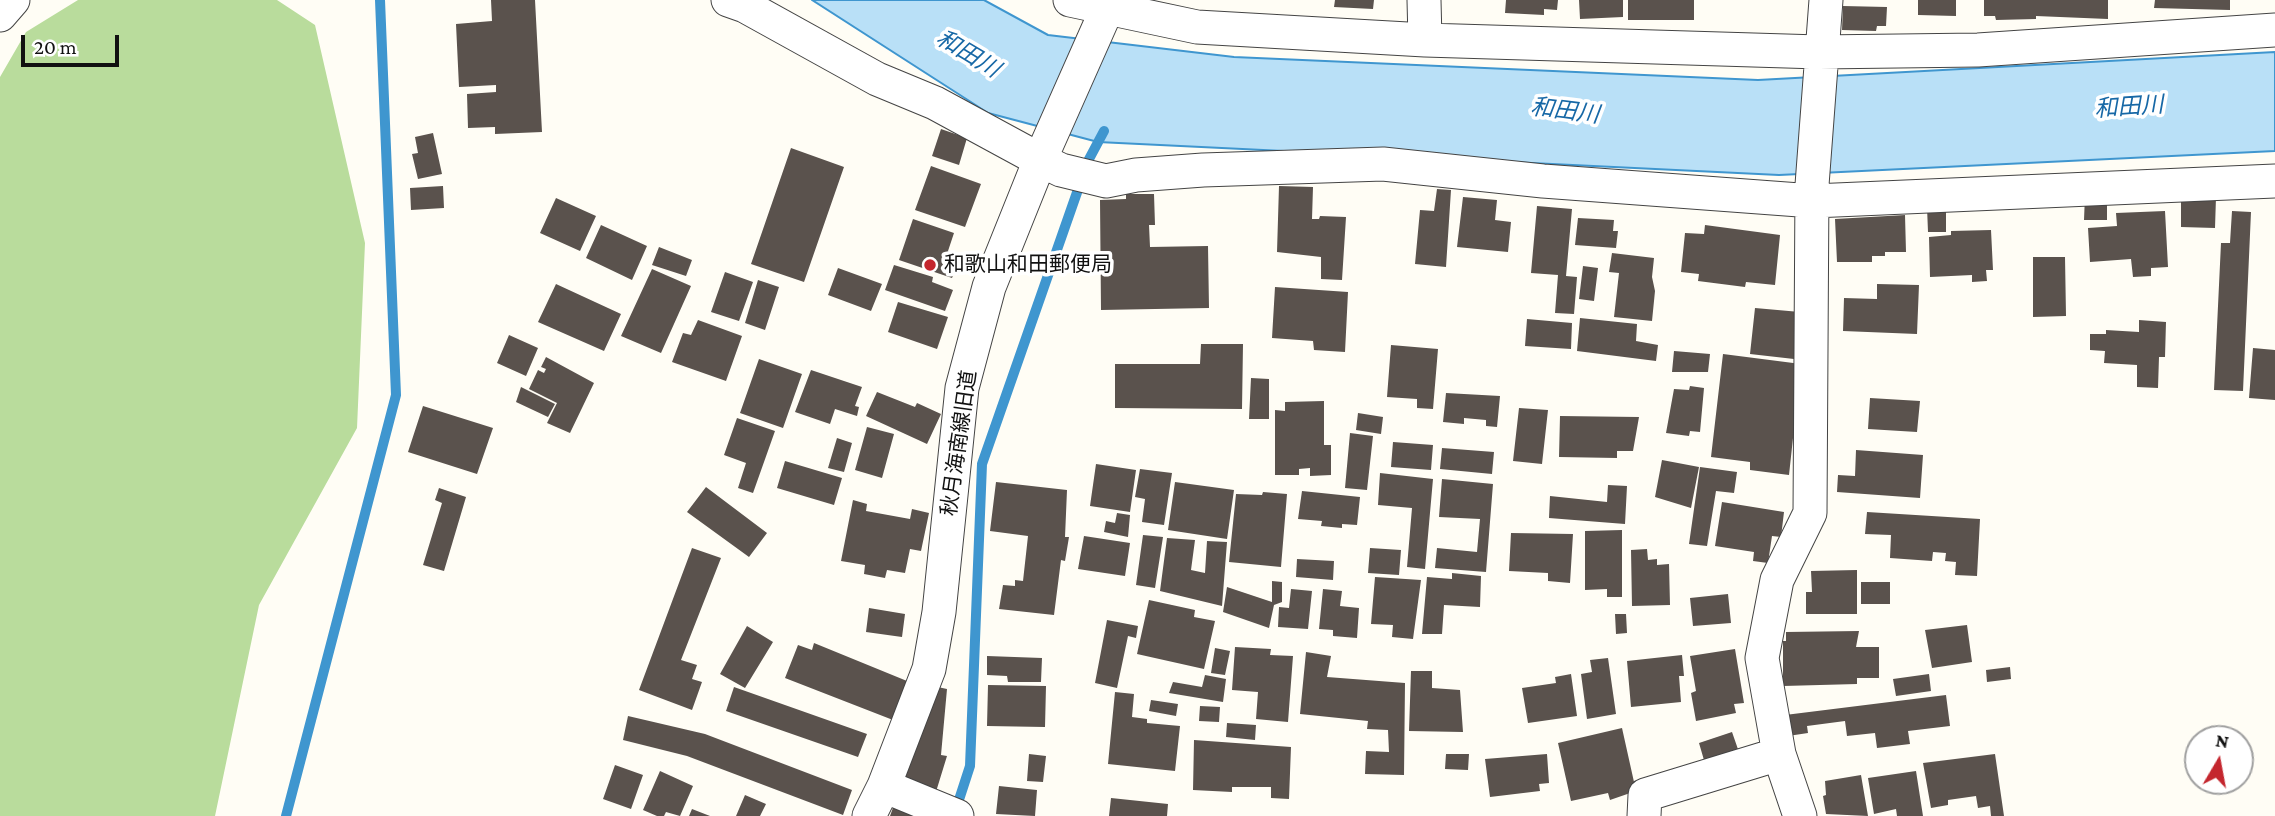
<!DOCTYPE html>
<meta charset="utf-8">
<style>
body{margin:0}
#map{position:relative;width:2275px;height:816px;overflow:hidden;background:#fffdf5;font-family:"Crimson Pro",serif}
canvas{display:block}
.north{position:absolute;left:2184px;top:725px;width:70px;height:70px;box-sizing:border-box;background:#fff;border:2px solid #a0a0a0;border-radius:50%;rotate:10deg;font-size:19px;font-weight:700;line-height:28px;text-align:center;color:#111}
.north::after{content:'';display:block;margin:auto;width:24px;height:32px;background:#c4262e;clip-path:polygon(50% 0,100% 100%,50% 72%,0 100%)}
.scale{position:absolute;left:21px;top:35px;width:98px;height:32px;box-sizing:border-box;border:4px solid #111;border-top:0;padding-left:9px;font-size:21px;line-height:24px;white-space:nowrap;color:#111;-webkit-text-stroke:5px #fff;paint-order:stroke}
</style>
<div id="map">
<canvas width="2275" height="816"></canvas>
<div class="north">N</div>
<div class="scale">20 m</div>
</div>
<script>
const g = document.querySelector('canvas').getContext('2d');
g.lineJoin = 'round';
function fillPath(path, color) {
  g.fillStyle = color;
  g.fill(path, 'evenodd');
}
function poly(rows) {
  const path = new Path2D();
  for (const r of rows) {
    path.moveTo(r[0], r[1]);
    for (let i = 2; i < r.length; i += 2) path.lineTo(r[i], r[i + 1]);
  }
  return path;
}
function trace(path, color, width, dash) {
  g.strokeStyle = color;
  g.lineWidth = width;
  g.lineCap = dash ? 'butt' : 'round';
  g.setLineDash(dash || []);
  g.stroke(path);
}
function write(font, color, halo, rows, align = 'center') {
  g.font = font + ' "Crimson Pro","Noto Sans JP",serif';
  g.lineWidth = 7;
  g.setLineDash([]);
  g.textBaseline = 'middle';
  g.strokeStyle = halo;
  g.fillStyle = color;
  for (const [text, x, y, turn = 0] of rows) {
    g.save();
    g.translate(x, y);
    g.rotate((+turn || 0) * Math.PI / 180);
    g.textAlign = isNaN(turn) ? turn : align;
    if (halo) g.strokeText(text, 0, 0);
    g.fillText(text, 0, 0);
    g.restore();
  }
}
const forest = poly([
 [78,0,277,0,315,25,365,243,357,428,259,605,215,816,0,816,0,77,26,32]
]);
const water = poly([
 [812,0,984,0,1048,35,1234,57,1758,80,2275,52,2275,151,1779,175,1098,142,988,113,812,0]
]);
const stream = poly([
 [956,809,970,766,982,464,1088,161,1104,131],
 [286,816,396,395,380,0]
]);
const building = poly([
 [491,0,535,0,542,132,495,134,495,127,468,128,467,94,496,92,496,85,459,87,456,24,492,21],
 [1335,0,1374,0,1373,9,1334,7],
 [1506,0,1558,0,1557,10,1544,9,1544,15,1505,13],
 [1579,0,1623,0,1623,17,1580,19],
 [1628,0,1694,0,1694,20,1628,20],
 [1918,0,1956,0,1956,16,1918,15],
 [1984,0,2108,0,2108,19,2036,16,2036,19,1996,20,1995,16,1984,16],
 [2155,0,2230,0,2230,10,2154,8],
 [1843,6,1887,7,1886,26,1877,26,1876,31,1842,30],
 [941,129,967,138,959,165,932,156],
 [433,133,442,174,418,179,412,154,418,153,415,137],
 [791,148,844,167,804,282,751,264],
 [931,166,981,184,965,227,915,210],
 [443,186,444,208,411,210,410,188],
 [1279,186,1313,187,1312,219,1319,219,1320,216,1346,217,1342,280,1321,279,1321,257,1277,252],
 [1437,189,1451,190,1446,267,1415,264,1420,210,1434,211],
 [1126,194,1154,194,1155,225,1149,225,1150,247,1208,246,1209,308,1101,310,1100,200,1126,199],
 [2085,195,2107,195,2107,220,2084,220],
 [2181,196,2216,197,2215,228,2181,227],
 [1463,197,1497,200,1495,220,1511,222,1508,252,1457,247],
 [556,198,596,216,580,251,540,233],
 [1537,206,1572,209,1566,276,1577,277,1574,314,1555,313,1558,275,1531,273],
 [1946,206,1946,232,1928,232,1927,207],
 [2165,211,2168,267,2151,268,2151,276,2133,277,2131,259,2090,262,2088,228,2117,226,2116,213],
 [2232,211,2251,212,2243,391,2214,390,2221,243,2230,243],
 [1905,215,1906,252,1885,252,1885,256,1872,256,1872,262,1837,262,1835,219],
 [1578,218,1614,220,1613,231,1618,231,1616,248,1575,245],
 [913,219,954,233,948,251,961,255,952,278,899,260],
 [601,225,647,246,632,280,586,258],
 [1705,225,1780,235,1775,285,1746,282,1745,287,1698,281,1699,274,1681,272,1685,233,1704,234],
 [1991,230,1993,270,1986,270,1987,281,1972,282,1972,275,1930,277,1929,237,1951,235,1951,231],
 [659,247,692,260,686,276,652,265],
 [1612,253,1654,258,1652,277,1655,291,1652,321,1614,317,1619,273,1609,272],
 [2033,257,2065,257,2066,316,2033,317],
 [894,265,933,277,932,282,953,290,945,311,885,290],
 [1583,266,1598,268,1594,301,1579,299],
 [838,268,882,284,871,311,828,295],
 [652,269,691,286,661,353,621,336],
 [725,272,753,282,739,321,711,312],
 [758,280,779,287,765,330,745,323],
 [556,284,621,314,604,351,538,322],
 [1877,284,1919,285,1917,334,1843,331,1844,298,1877,299],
 [1275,287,1348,292,1345,352,1314,350,1313,341,1272,338],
 [898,302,948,317,937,349,888,332],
 [1755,308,1800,312,1794,359,1750,354],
 [1580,318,1637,324,1636,341,1658,345,1656,361,1577,351],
 [1527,319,1572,323,1571,349,1525,346],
 [698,320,742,336,726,381,672,362,683,333,691,335],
 [2139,320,2166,322,2165,357,2159,357,2158,388,2137,387,2137,365,2104,363,2105,351,2090,350,2090,334,2106,334,2106,330,2139,332],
 [509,335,538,348,526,376,497,363],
 [1201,344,1243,344,1242,409,1115,408,1115,364,1200,364],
 [1391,345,1438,349,1433,409,1417,408,1417,399,1387,397],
 [2253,348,2275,350,2275,400,2249,398],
 [1674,351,1710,354,1708,372,1672,372],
 [1723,354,1801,364,1789,475,1750,470,1750,462,1711,457],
 [546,357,594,383,570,433,547,423,557,403,529,389,538,370,544,373,546,369,541,367],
 [759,359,802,374,783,428,740,413],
 [811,370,862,387,855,406,859,407,857,416,835,409,830,424,795,412],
 [1251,378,1269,379,1269,419,1249,419],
 [1690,386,1704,388,1700,432,1690,431,1689,436,1666,433,1674,389,1689,390],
 [521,387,555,404,548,417,516,402],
 [877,392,915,407,917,403,941,414,927,444,866,416],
 [1446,393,1500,396,1497,427,1486,426,1486,420,1464,418,1464,424,1443,422],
 [1870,398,1920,401,1917,432,1868,429],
 [1324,401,1324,445,1331,445,1331,475,1310,476,1310,468,1299,469,1299,475,1275,475,1275,410,1285,411,1285,402],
 [423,406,493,428,477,474,408,452],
 [1519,408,1548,410,1542,464,1513,461],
 [1358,413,1383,417,1381,434,1356,430],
 [1560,416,1639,417,1633,451,1617,451,1617,458,1559,457],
 [737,418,775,431,753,493,738,488,746,463,724,455],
 [867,427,894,434,882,478,855,470],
 [1350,433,1373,436,1367,490,1345,488],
 [837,438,852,443,844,472,828,468],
 [1393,442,1433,445,1431,470,1391,467],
 [1442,448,1494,452,1492,474,1440,469],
 [1856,450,1923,455,1920,498,1837,492,1838,475,1855,476],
 [1662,460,1699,467,1691,508,1655,497],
 [785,461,842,478,834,505,777,488],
 [1096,464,1136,470,1130,512,1090,506],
 [1700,467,1737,472,1734,493,1716,491,1707,546,1689,544],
 [1140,469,1172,473,1164,525,1142,522,1145,499,1135,497],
 [1380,473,1433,479,1425,569,1407,567,1412,508,1378,505],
 [1442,479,1493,484,1486,572,1435,568,1437,548,1477,552,1480,519,1439,517],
 [996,482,1067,490,1065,537,1069,537,1065,561,1061,560,1054,615,999,609,1003,585,1015,586,1015,580,1023,581,1028,536,990,531],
 [1175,482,1234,490,1227,539,1168,530],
 [1608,485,1627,486,1625,524,1549,518,1550,496,1607,502],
 [706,487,767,533,749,557,687,512],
 [439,488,466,497,444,571,423,565,442,503,435,500],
 [1302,491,1360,497,1357,525,1342,524,1342,528,1321,526,1322,521,1298,519],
 [1263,492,1287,494,1281,567,1229,562,1236,494,1262,495],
 [853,500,867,504,866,511,910,519,912,509,929,513,921,551,910,549,905,573,887,570,885,578,864,574,865,565,841,561],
 [1722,502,1784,512,1781,537,1772,536,1768,563,1753,561,1754,552,1715,546],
 [1867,512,1980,519,1977,576,1955,575,1956,562,1945,561,1946,553,1933,552,1932,561,1890,558,1891,535,1865,534],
 [1117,513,1130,515,1128,537,1104,532,1106,521,1115,523],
 [1622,530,1622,597,1607,597,1607,589,1585,590,1585,531],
 [1511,533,1573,534,1570,583,1548,581,1548,573,1509,571],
 [1143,535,1163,537,1155,588,1136,585],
 [1084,536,1130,543,1125,576,1078,569],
 [1167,538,1195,540,1191,570,1205,573,1207,541,1227,542,1222,606,1160,591],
 [692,548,721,558,681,660,697,665,692,679,702,682,692,710,639,690],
 [1370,548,1401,550,1399,575,1368,573],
 [1647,549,1648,560,1657,559,1657,565,1669,564,1670,605,1632,606,1631,550],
 [1297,559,1334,561,1333,580,1296,577],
 [1857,570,1857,614,1806,614,1806,592,1812,592,1811,571],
 [1452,573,1481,576,1480,607,1444,605,1442,634,1422,634,1427,577,1452,579],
 [1375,577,1421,580,1413,639,1392,637,1393,625,1371,624],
 [1272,581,1282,582,1282,602,1274,605,1269,628,1223,612,1227,587,1272,602],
 [1861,582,1890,582,1890,604,1861,604],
 [1291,589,1312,591,1308,629,1278,627,1279,607,1289,608],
 [1323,589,1342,591,1340,606,1359,608,1357,638,1333,636,1333,630,1319,629],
 [1728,594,1731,623,1693,626,1690,598],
 [1149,600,1195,610,1194,617,1215,621,1204,669,1137,654],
 [869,608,905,614,902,637,866,632],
 [1615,614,1626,614,1627,633,1616,634],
 [1107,620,1138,626,1136,638,1128,636,1117,688,1095,683],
 [1967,625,1972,662,1932,668,1925,630],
 [747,626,773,642,745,688,720,674],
 [1859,631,1856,647,1879,647,1879,678,1857,678,1857,684,1783,686,1783,641,1786,641,1786,632],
 [814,643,907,681,893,720,785,678,798,645,812,650],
 [1235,647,1271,649,1270,655,1293,656,1288,722,1256,719,1258,692,1232,690],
 [1215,648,1230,651,1225,675,1211,673],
 [1735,649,1744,703,1734,704,1736,713,1696,721,1691,693,1696,691,1690,656],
 [1306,652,1331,656,1327,677,1405,683,1404,775,1365,774,1366,751,1389,752,1388,730,1367,729,1368,721,1300,714],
 [1682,655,1684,676,1679,676,1681,702,1631,707,1627,661],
 [987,656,1042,658,1041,682,1008,682,1007,676,987,675],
 [1608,658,1616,714,1587,719,1581,674,1592,672,1590,660],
 [2010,667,2011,679,1987,682,1986,670],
 [1411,671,1432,671,1432,688,1460,690,1463,732,1409,731],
 [1571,674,1577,716,1528,723,1522,688,1556,683,1555,677],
 [1929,674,1931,691,1896,696,1893,679],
 [1205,675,1226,679,1223,702,1169,693,1173,682,1202,687],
 [988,685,1046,686,1045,727,987,726],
 [933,686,947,689,941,755,947,756,935,795,901,780],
 [734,687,867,734,858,757,726,711],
 [1115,692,1134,694,1132,717,1147,719,1147,723,1180,726,1175,771,1108,764],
 [1946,695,1950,726,1908,731,1910,744,1877,748,1875,733,1847,736,1845,721,1807,726,1808,733,1788,736,1785,715],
 [1151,700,1178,704,1176,716,1149,711],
 [1200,706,1220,707,1219,722,1199,721],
 [628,716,705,734,852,790,843,815,687,756,623,740],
 [1227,723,1256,725,1255,740,1226,737],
 [1622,728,1636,791,1610,800,1608,793,1571,801,1558,743],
 [1732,732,1740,755,1706,767,1699,743],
 [1194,740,1291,747,1289,799,1271,798,1271,787,1232,787,1232,792,1193,790],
 [1029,754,1046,756,1043,782,1027,781],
 [1446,754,1469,754,1468,770,1445,769],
 [1547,754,1549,783,1539,784,1540,791,1490,797,1485,759],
 [1995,754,2004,816,1991,816,1990,806,1978,808,1976,796,1948,800,1948,805,1931,808,1923,763],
 [615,765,643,775,631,809,603,799],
 [660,771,693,786,680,816,666,812,664,816,657,816,643,810],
 [1916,771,1923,816,1897,816,1896,809,1874,814,1868,778],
 [1861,775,1868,816,1826,814,1823,796,1826,795,1825,781],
 [999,786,1037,790,1035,816,996,814],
 [745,795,766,804,760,816,736,816],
 [1111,798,1168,804,1167,816,1109,816],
 [894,805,921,816,890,816],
 [692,809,710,816,689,816]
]);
const street = poly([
 [728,0,745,6,877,79,935,103,1040,160,1061,170,1106,181,1136,175,1203,170,1383,164,1543,181,1813,201,2275,181],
 [1070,0,1197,27,1425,40,1819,52,1978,50,2275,30],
 [1424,0,1425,40],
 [0,15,13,0],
 [884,786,957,816],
 [869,816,884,786,929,669,939,612,962,388,989,287,1040,160,1111,0],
 [1644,816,1645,795,1779,754],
 [1800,816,1779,754,1762,658,1777,580,1810,513,1812,185,1826,0]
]);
const markers = [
 [930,265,7,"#c4262e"]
];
const poiNames = [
 ["和歌山和田郵便局",944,265]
];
const streetNames = [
 ["秋月海南線旧道",959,443,-82]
];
const waterNames = [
 ["和田川",968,54,31],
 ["和田川",2129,107,-4],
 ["和田川",1565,111,7]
];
fillPath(forest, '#b9dc9c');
fillPath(water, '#b9e0f7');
trace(water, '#3f96cf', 2);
trace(stream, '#3f96cf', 10);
fillPath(building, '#5a524d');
trace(street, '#444', 35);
trace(street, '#fff', 33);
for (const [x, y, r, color] of markers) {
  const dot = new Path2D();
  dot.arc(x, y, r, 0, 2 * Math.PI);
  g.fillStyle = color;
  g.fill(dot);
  trace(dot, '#fff', 2.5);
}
write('21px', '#111', '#fff', poiNames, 'left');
write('21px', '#111', '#fff', streetNames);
write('italic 23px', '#1768a6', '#fff', waterNames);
</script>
